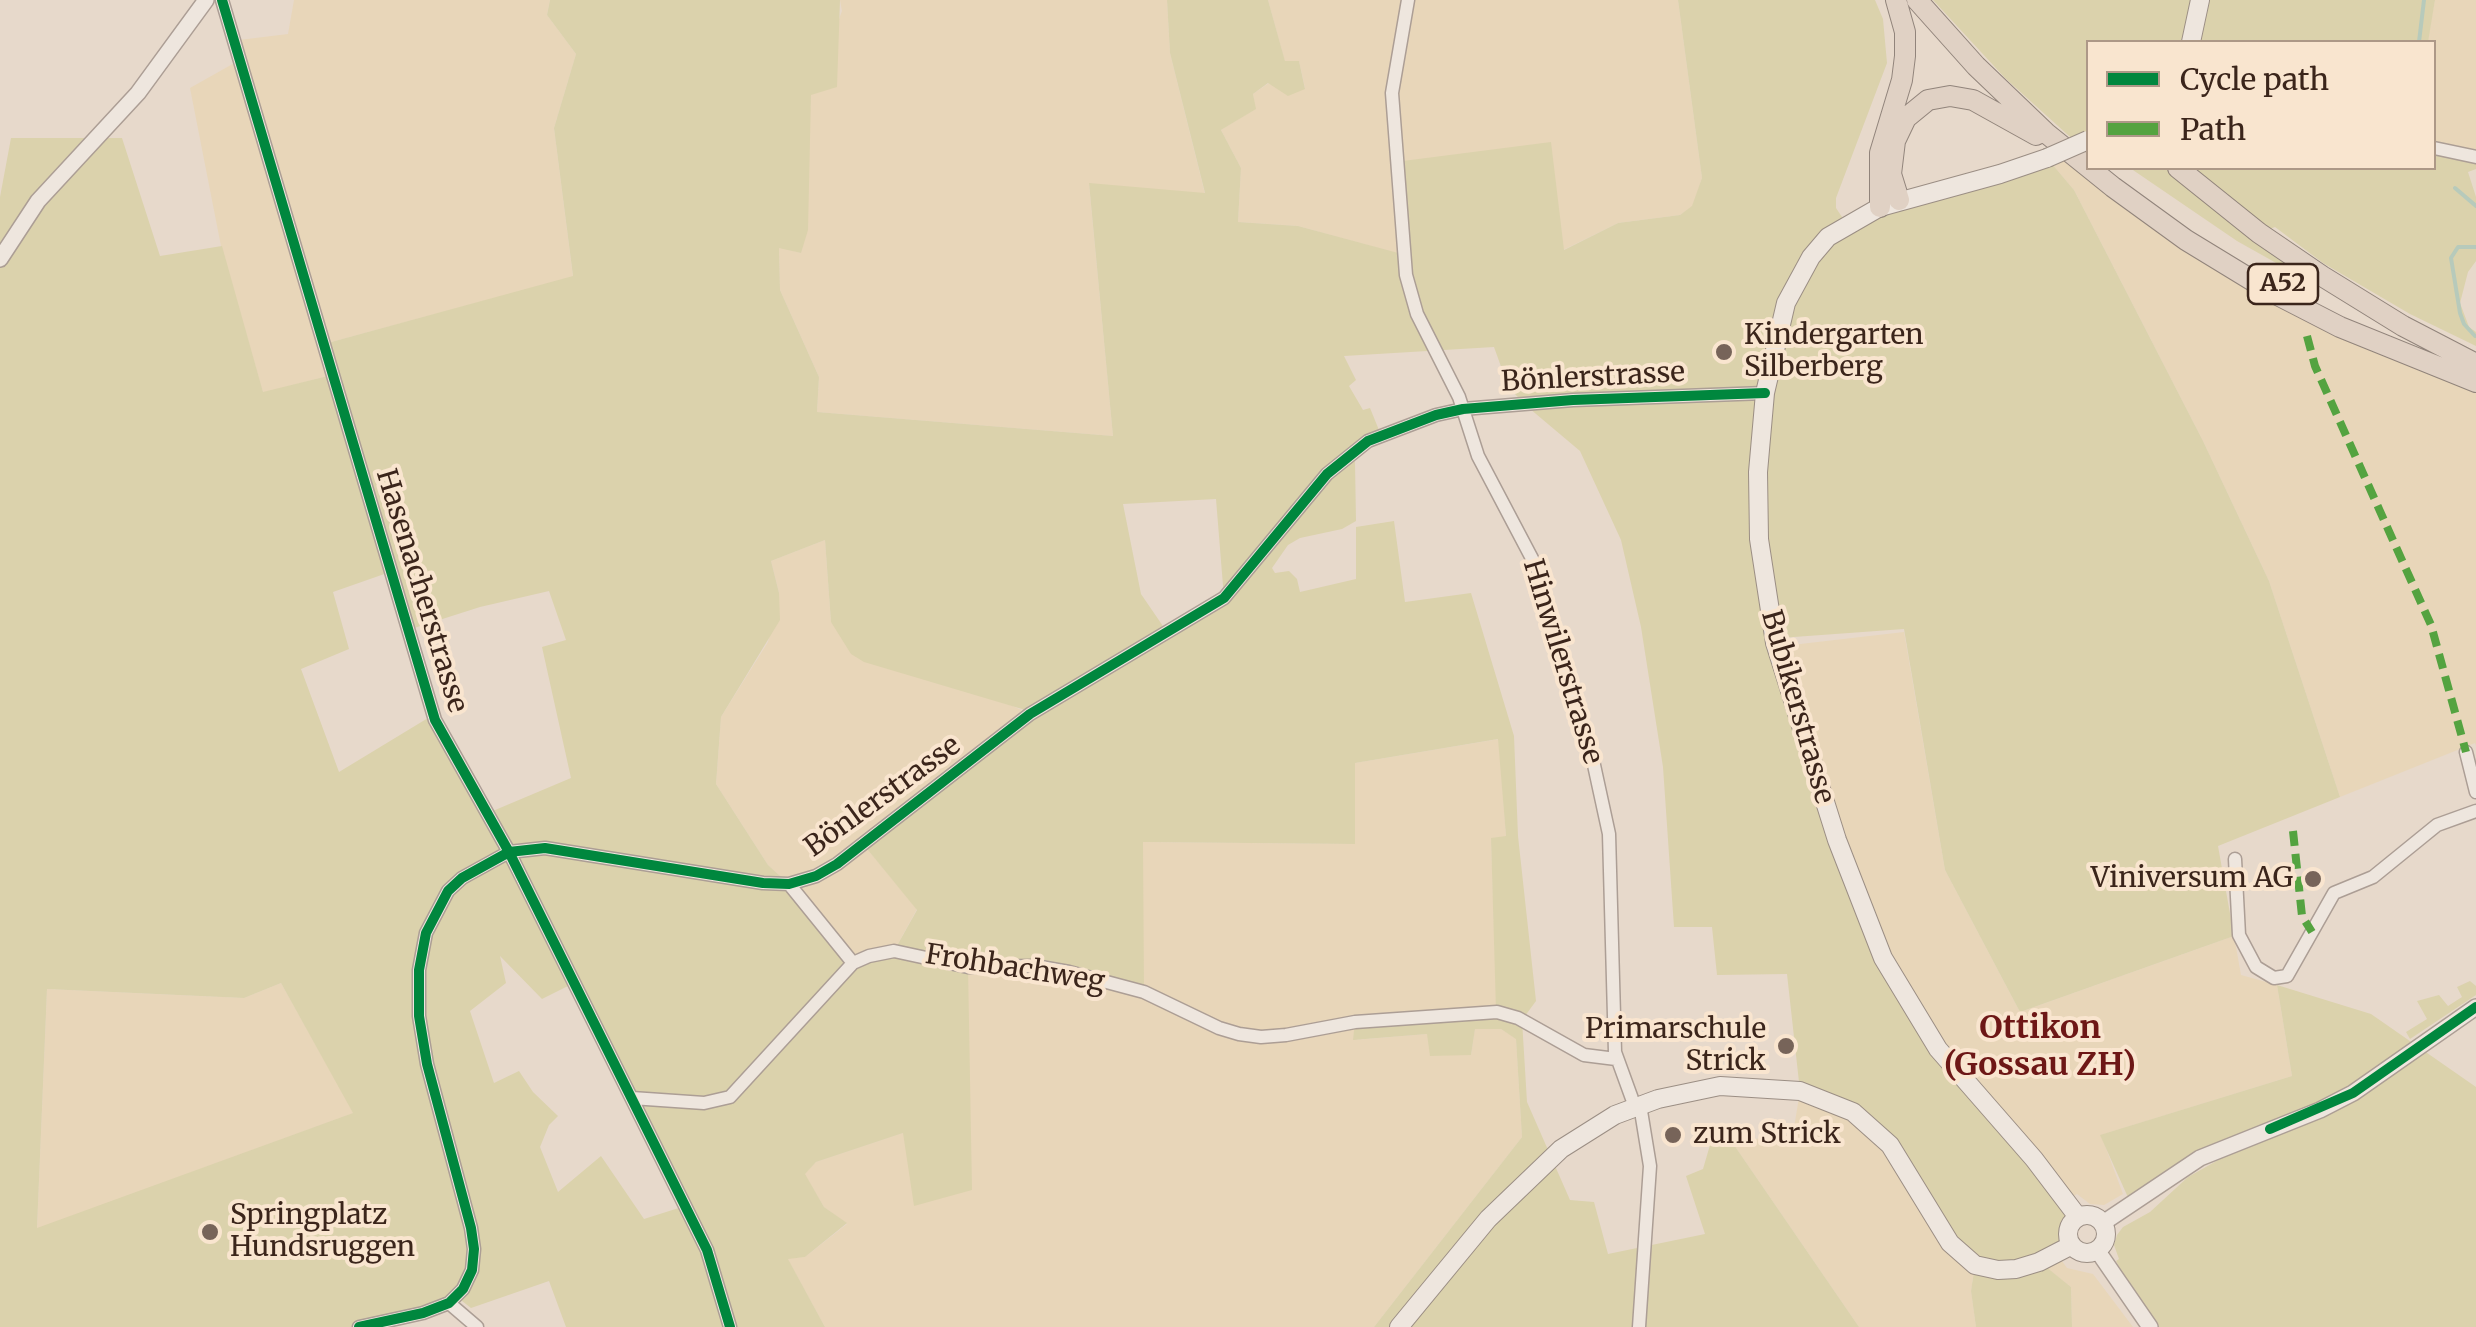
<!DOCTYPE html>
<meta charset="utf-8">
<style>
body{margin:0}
#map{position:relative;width:2476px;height:1327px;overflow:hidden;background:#e7d9cb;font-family:Merriweather,serif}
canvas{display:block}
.legend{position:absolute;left:2086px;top:40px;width:350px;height:130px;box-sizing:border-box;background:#f9e5cf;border:2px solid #ad9887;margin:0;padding:12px 18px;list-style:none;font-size:30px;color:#3b251b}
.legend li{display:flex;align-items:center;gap:20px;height:50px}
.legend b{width:50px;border:2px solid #ad9887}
</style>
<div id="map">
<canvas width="2476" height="1327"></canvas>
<ul class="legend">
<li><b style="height:12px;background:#00873e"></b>Cycle path</li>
<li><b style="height:12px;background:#54a340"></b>Path</li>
</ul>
</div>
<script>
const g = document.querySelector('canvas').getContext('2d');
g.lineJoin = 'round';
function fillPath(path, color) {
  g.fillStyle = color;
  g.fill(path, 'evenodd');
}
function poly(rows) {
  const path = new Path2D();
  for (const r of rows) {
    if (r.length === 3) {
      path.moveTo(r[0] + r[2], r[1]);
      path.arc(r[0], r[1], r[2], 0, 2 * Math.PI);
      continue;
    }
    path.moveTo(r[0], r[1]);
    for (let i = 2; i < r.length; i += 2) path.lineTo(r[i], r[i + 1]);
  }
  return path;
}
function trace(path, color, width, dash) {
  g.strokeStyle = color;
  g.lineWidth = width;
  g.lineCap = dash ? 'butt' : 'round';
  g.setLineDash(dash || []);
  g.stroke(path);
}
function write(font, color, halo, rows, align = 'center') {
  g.font = font + ' Merriweather,serif';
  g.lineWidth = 8;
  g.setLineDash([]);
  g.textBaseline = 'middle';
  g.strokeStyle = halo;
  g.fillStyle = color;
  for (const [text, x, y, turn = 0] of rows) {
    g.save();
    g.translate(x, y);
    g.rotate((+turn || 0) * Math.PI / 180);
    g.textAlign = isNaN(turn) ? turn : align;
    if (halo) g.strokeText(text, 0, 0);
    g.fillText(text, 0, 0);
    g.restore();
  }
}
const farmland = poly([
 [294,0,550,0,547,15,576,54,554,128,573,277,324,344,332,375,263,393,221,246,190,88,245,57,239,40,288,34],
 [840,0,1167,0,1170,53,1205,194,1089,184,1113,436,817,412,819,377,780,290,779,247,801,253,811,95,842,11],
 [1268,0,1678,0,1702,178,1696,198,1692,207,1680,215,1618,223,1563,250,1403,255,1298,226,1238,222,1241,168,1221,130,1255,109,1253,94,1269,83,1305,88,1299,61,1285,62],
 [2435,0,2476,0,2476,157,2434,147,2434,42,2428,42,2428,37],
 [2066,150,2210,255,2476,382,2476,746,2475,743,2340,797,2269,581,2203,441,2074,190,2047,158],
 [825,540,831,622,1030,714,864,845,917,909,894,951,853,963,789,884,768,865,716,784,721,717,768,642,779,593,771,561],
 [1904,632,1945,870,2020,1012,2234,936,2241,975,2277,985,2292,1076,2101,1135,2123,1194,2104,1205,2090,1204,2077,1194,2074,1196,1949,1054,1897,972,1861,891,1783,646],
 [1499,739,1506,837,1491,839,1497,1012,1354,1040,1427,1034,1471,1055,1475,1028,1501,1029,1516,1038,1522,1137,1374,1327,825,1327,787,1258,805,1257,847,1224,824,1207,804,1174,816,1162,903,1133,968,967,1143,842,1354,844,1355,763],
 [281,983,354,1113,37,1229,47,989,244,998],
 [1800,1091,1853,1112,1975,1265,1971,1291,1976,1327,1859,1327,1732,1142,1793,1134],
 [2057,1254,2067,1268,2093,1274,2133,1327,2072,1327,2071,1287,2039,1262]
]);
const green = poly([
 [550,0,840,0,837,87,811,95,808,230,801,253,779,248,780,290,819,377,817,412,1113,436,1089,183,1205,193,1170,53,1167,0,1268,0,1285,61,1299,61,1305,89,1288,96,1268,83,1253,94,1256,109,1221,130,1241,168,1238,222,1298,226,1402,254,1395,162,1551,142,1564,250,1618,223,1680,215,1692,206,1702,178,1678,0,1875,0,1883,19,1887,63,1836,198,1836,208,1846,223,2047,158,2074,190,2203,441,2269,581,2340,797,2218,846,2234,936,2020,1012,1945,870,1904,629,1780,638,1809,756,1911,1008,2074,1220,2069,1239,2040,1262,2071,1287,2072,1327,1976,1327,1971,1291,1975,1265,1882,1136,1800,1091,1787,974,1717,975,1712,927,1674,927,1663,767,1641,627,1621,540,1580,451,1523,403,1508,386,1494,347,1344,356,1356,380,1349,386,1363,410,1370,408,1381,435,1350,452,1355,462,1356,521,1342,529,1300,538,1288,545,1272,568,1275,573,1289,571,1297,579,1300,592,1356,579,1356,527,1394,521,1405,602,1471,593,1514,736,1518,836,1536,1001,1522,1020,1527,1102,1570,1200,1594,1202,1608,1254,1705,1234,1686,1176,1703,1169,1710,1145,1732,1142,1859,1327,1374,1327,1522,1137,1516,1039,1501,1029,1475,1029,1471,1055,1430,1056,1427,1034,1353,1040,1355,1022,1496,1011,1491,838,1506,836,1498,739,1355,763,1355,844,1143,842,1144,992,1069,972,968,967,972,1190,914,1206,903,1133,816,1162,805,1174,824,1207,847,1223,805,1257,788,1259,825,1327,566,1327,549,1281,471,1308,457,1297,359,1327,0,1327,0,197,11,138,122,138,160,256,222,246,263,392,332,375,324,344,573,276,554,128,576,54,547,15],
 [1216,499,1224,598,1167,632,1141,594,1123,504],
 [825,540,831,622,851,654,864,662,1022,709,1029,714,863,844,917,910,894,951,853,963,789,884,768,865,716,784,721,717,780,620,779,593,771,561],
 [390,572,408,630,480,607,549,591,566,640,542,647,571,778,488,813,428,718,339,772,301,669,349,649,333,592],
 [500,956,542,999,574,983,685,1206,644,1219,601,1156,558,1192,540,1147,549,1125,558,1116,533,1092,519,1071,494,1083,470,1011,506,983],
 [281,983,353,1113,37,1228,47,989,244,998],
 [1933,0,2435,0,2428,42,2088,42,2088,140,2079,145,2005,78],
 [2434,147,2476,157,2476,169,2468,172,2476,197,2476,261,2468,272,2460,303,2469,327,2476,332,2476,346,2410,314,2323,263,2275,227,2259,233,2185,168,2434,168],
 [2130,168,2167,168,2191,189,2341,295,2310,282,2237,241],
 [2470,981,2476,986,2476,995,2410,1039,2406,1032,2427,1019,2417,1001,2439,995,2448,1006,2462,997,2457,987],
 [2277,985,2371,1014,2476,1087,2476,1327,2151,1327,2116,1261,2119,1259,2114,1245,2117,1235,2123,1227,2150,1212,2188,1177,2229,1154,2231,1144,2131,1204,2100,1135,2292,1076]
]);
const stream = poly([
 [2419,42,2424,0],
 [2455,188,2476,206],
 [2475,336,2464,324,2460,313,2451,258,2458,247,2476,247]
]);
const minor = poly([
 [222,0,435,720,509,852,707,1250,730,1327],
 [1408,0,1392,93,1406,275,1417,314,1459,397,1478,456,1537,568,1594,765,1609,834,1615,1052,1635,1107],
 [2434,148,2476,157],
 [2466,752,2476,792],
 [2235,859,2239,935,2256,967,2274,978,2287,976,2334,893,2373,877,2437,825,2476,811],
 [789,884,853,963],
 [632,1098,704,1103,730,1097,853,963,869,956,894,951,968,967,1035,966,1069,972,1144,992,1219,1028,1239,1034,1261,1037,1286,1035,1355,1022,1497,1012,1518,1018,1584,1055,1616,1059],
 [449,1303,477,1327],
 [359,1327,423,1313,449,1303,463,1289,472,1270,474,1249,471,1228,427,1064,419,1016,419,970,426,933,448,891,462,878,509,852,545,848,763,883,789,884,816,876,837,864,1030,714,1224,598,1327,474,1368,441,1436,415,1463,409,1573,400,1765,393],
 [1639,1327,1650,1166,1640,1105]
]);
const tertiary = poly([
 [0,259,38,201,138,93,206,0],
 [2103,1223,2200,1158,2320,1110,2353,1093,2476,1007],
 [2097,1250,2150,1327]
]);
const secondary = poly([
 [2191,42,2200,0],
 [2047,158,2000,174,1880,207,1828,237,1811,257,1786,303,1765,393,1758,472,1759,539,1775,643,1837,840,1883,958,1938,1049,2034,1159,2078,1217],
 [2087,1234,19],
 [1399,1327,1488,1219,1561,1149,1615,1115,1658,1099,1720,1086,1800,1091,1853,1112,1890,1145,1950,1243,1975,1265,1998,1270,2016,1269,2039,1262,2072,1245]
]);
const trunk = poly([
 [1917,0,1976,66,2046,133,2113,187,2186,240,2268,290,2340,327,2476,382],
 [2178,168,2259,233,2322,276,2403,326,2476,364],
 [1899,200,1891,174,1895,141,1906,118,1928,100,1950,96,1973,100,2036,135],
 [1880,207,1880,153,1902,80,1905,56,1905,32,1896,0]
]);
const secondaryBridge = poly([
 [2047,158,2088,140]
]);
const quiet = poly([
 [2307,336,2315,366,2431,625,2466,752],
 [2293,831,2302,916,2312,932]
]);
const cycleway = poly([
 [222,0,435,720,509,852,707,1250,730,1327],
 [2270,1129,2353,1093,2476,1007],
 [359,1327,423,1313,449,1303,463,1289,472,1270,474,1249,471,1228,427,1064,419,1016,419,970,426,933,448,891,462,878,509,852,545,848,763,883,789,884,816,876,837,864,1030,714,1224,598,1327,474,1368,441,1436,415,1463,409,1573,400,1765,393]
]);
const markers = [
 [1724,352,10,"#776459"],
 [2313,879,10,"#776459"],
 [1786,1046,10,"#776459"],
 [1673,1135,10,"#776459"],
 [210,1232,10,"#776459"]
];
const shields = [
 [2283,284,70]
];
const shieldNames = [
 ["A52",2283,284]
];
const poiNames = [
 ["Kindergarten",1744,336],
 ["Silberberg",1744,368],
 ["Viniversum AG",2293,879,"right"],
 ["Primarschule",1766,1030,"right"],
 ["Strick",1766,1062,"right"],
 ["zum Strick",1693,1135],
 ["Springplatz",230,1216],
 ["Hundsruggen",230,1248]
];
const streetNames = [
 ["Bönlerstrasse",1593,378,-3],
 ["Hasenacherstrasse",421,591,73],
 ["Hinwilerstrasse",1562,662,73],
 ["Bubikerstrasse",1797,707,74],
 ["Bönlerstrasse",883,797,-36],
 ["Frohbachweg",1015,969,9]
];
const quarterNames = [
 ["Ottikon",2040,1029],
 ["(Gossau ZH)",2040,1066]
];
fillPath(farmland, '#e8d6b9');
fillPath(green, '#dbd2ac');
trace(stream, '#b7cabb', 4);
trace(minor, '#ac9e95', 15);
trace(tertiary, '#ac9e95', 18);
trace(secondary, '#9b8e84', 20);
trace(trunk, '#91847b', 22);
trace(minor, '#eee6de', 12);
trace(tertiary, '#eee6de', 15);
trace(secondary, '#eee6de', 18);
trace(trunk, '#e0d1c4', 20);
trace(secondaryBridge, '#9b8e84', 20, []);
trace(secondaryBridge, '#eee6de', 18);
trace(quiet, '#54a340', 8, [15, 8]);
trace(cycleway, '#00873e', 10);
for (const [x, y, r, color] of markers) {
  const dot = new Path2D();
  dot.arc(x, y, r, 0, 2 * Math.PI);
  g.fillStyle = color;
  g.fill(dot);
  trace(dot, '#f9e5cf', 4);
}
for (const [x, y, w] of shields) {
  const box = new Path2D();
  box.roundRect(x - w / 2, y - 20, w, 40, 8);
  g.fillStyle = '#f9e5cf';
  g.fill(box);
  trace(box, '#3b251b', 2.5);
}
write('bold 25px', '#3b251b', null, shieldNames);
write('28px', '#3b251b', '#f9e5cf', poiNames, 'left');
write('28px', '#3b251b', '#f9e5cf', streetNames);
write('bold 32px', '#6d1716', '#f9e5cf', quarterNames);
</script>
